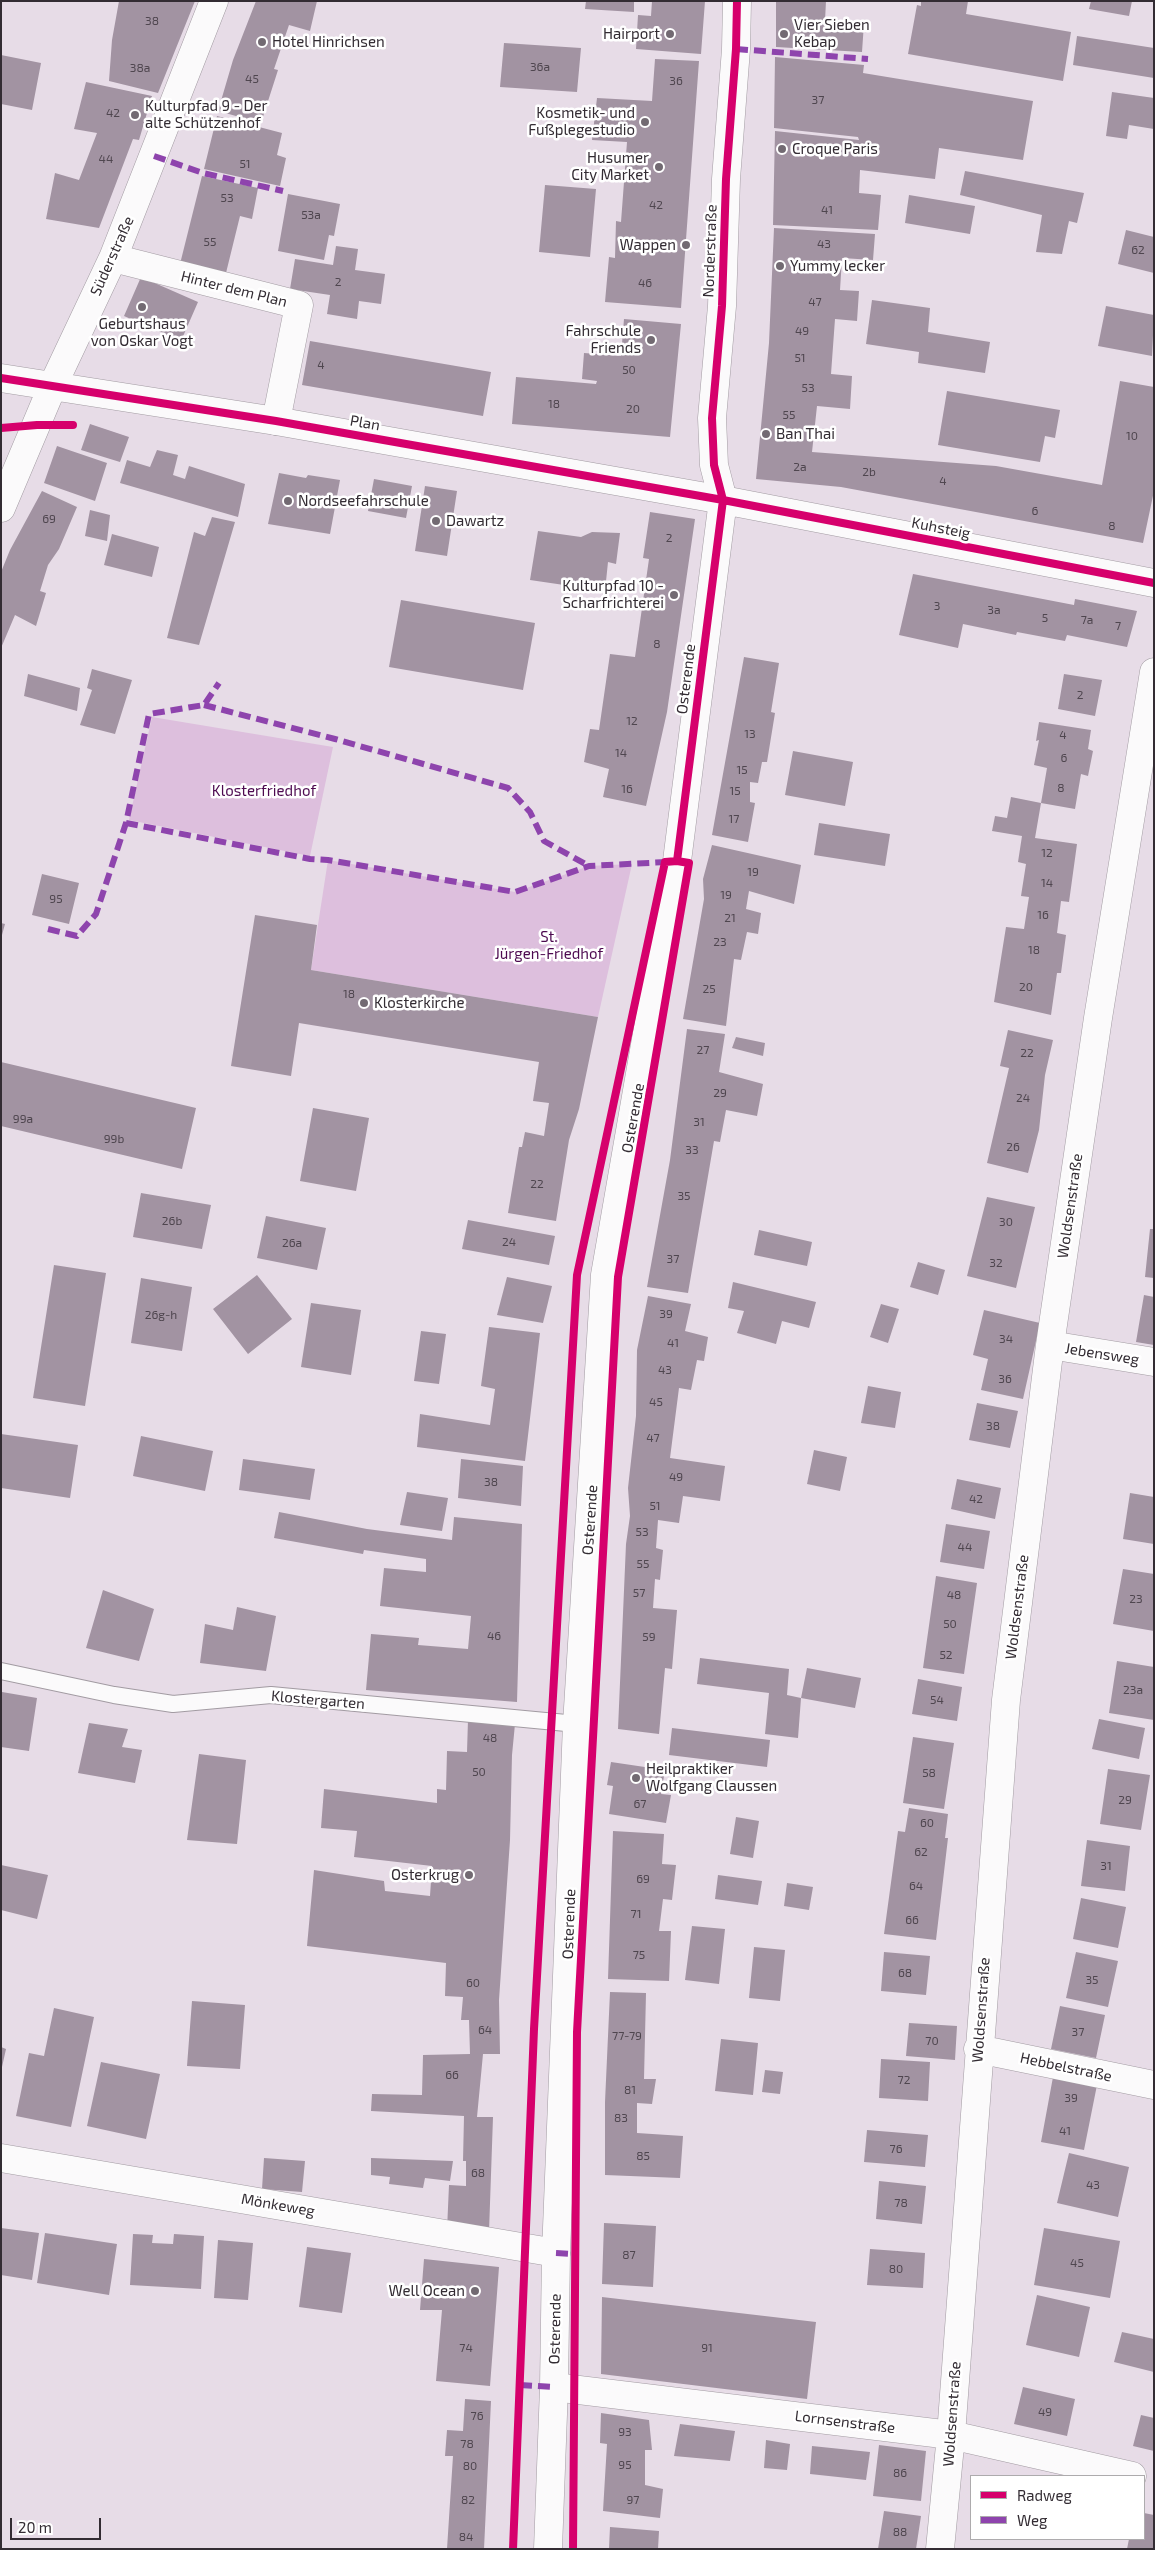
<!DOCTYPE html>
<meta charset="utf-8">
<style>
body{margin:0}
#map{position:relative;width:1155px;height:2550px;overflow:hidden;background:#e7dce7;font-family:"Exo 2",sans-serif}
canvas{display:block}
.frame{position:absolute;inset:0;border:2px solid #332c33;pointer-events:none}
.legend{position:absolute;left:970px;top:2475px;width:175px;height:65px;box-sizing:border-box;background:#fff;border:1px solid #adabad;margin:0;padding:6px 9px;list-style:none;font-size:15px;color:#332c33}
.legend li{display:flex;align-items:center;gap:10px;height:25px}
.legend b{width:25px;border:1px solid #adabad}
.scale{position:absolute;left:10px;top:2518px;width:91px;height:22px;box-sizing:border-box;border:2px solid #332c33;border-top:0;padding-left:6px;font-size:15px;line-height:18px;white-space:nowrap;color:#332c33;-webkit-text-stroke:4px #fff;paint-order:stroke}
</style>
<div id="map">
<canvas width="1155" height="2550"></canvas>
<div class="frame"></div>
<ul class="legend">
<li><b style="height:6px;background:#d6006c"></b>Radweg</li>
<li><b style="height:6px;background:#8e44ad"></b>Weg</li>
</ul>
<div class="scale">20 m</div>
</div>
<script>
const g = document.querySelector('canvas').getContext('2d');
g.lineJoin = 'round';
function fillPath(path, color) {
  g.fillStyle = color;
  g.fill(path, 'evenodd');
}
function poly(rows) {
  const path = new Path2D();
  for (const r of rows) {
    path.moveTo(r[0], r[1]);
    for (let i = 2; i < r.length; i += 2) path.lineTo(r[i], r[i + 1]);
  }
  return path;
}
function trace(path, color, width, dash) {
  g.strokeStyle = color;
  g.lineWidth = width;
  g.lineCap = dash ? 'butt' : 'round';
  g.setLineDash(dash || []);
  g.stroke(path);
}
function write(font, color, halo, rows, align = 'center') {
  g.font = font + ' "Exo 2",sans-serif';
  g.lineWidth = 5;
  g.setLineDash([]);
  g.textBaseline = 'middle';
  g.strokeStyle = halo;
  g.fillStyle = color;
  for (const [text, x, y, turn = 0] of rows) {
    g.save();
    g.translate(x, y);
    g.rotate((+turn || 0) * Math.PI / 180);
    g.textAlign = isNaN(turn) ? turn : align;
    if (halo) g.strokeText(text, 0, 0);
    g.fillText(text, 0, 0);
    g.restore();
  }
}
const green = poly([
 [152,717,333,747,310,856,129,820],
 [328,860,515,892,589,866,632,864,598,1017,311,970]
]);
const building = poly([
 [119,1,195,1,158,93,109,81,112,40],
 [256,1,317,1,310,31,289,25,274,69,278,70,261,123,218,111,233,60],
 [586,1,634,1,634,12,585,9],
 [652,1,705,1,701,54,636,49,638,15,651,16],
 [776,1,826,1,825,21,864,23,862,52,776,47],
 [921,1,968,1,966,14,1071,32,1063,81,908,54,917,5,921,6],
 [1091,1,1132,1,1129,16,1089,9],
 [1077,36,1154,48,1154,78,1073,65],
 [504,43,581,48,577,92,500,87],
 [1,55,41,63,32,110,1,104],
 [775,57,864,65,863,73,1033,101,1023,160,939,148,935,179,860,170,859,193,881,195,878,230,773,225,775,131,859,140,858,137,774,128],
 [655,59,699,61,681,308,605,302,609,257,615,258,616,221,621,222,627,142,592,140,597,98,652,101],
 [86,82,152,96,139,140,133,139,99,228,46,219,55,173,79,180,97,133,74,129],
 [1112,92,1154,98,1154,129,1129,125,1127,139,1106,136],
 [217,116,282,133,277,155,286,158,280,186,204,169],
 [965,171,1084,193,1077,223,1069,221,1062,254,1036,252,1042,215,960,195],
 [202,176,258,188,252,219,240,216,225,277,179,268],
 [545,185,596,189,590,257,539,252],
 [288,194,340,204,334,236,329,235,324,260,278,251],
 [909,195,975,206,970,234,905,223],
 [774,228,875,234,873,260,842,258,840,290,859,291,857,321,835,319,831,374,852,376,850,409,817,406,812,452,996,466,1102,485,1120,381,1154,387,1154,491,1143,543,841,487,756,479,769,343],
 [1126,230,1154,237,1154,273,1118,264],
 [336,246,358,249,355,270,385,274,381,304,359,301,357,319,327,314,330,295,290,289,295,259,333,265],
 [141,277,198,302,181,341,124,316],
 [872,300,930,308,928,332,990,342,985,373,918,363,919,352,866,344],
 [1106,306,1154,315,1152,356,1098,346],
 [624,319,681,324,670,437,512,424,516,377,596,384,597,381,582,379,584,353,621,356],
 [310,341,491,372,483,416,302,385],
 [947,391,1060,410,1055,438,1045,436,1040,462,938,445],
 [90,424,129,437,120,462,81,450],
 [57,446,107,463,95,501,44,483],
 [157,450,178,455,173,475,185,479,189,466,245,484,238,517,120,483,127,460,150,467],
 [279,473,306,478,308,475,340,480,330,534,268,524],
 [374,479,412,486,406,518,368,511],
 [425,486,457,491,447,556,415,551],
 [42,491,77,507,59,549,48,565,40,591,46,593,36,626,15,615,1,648,1,572,10,550],
 [90,510,110,515,107,541,85,536],
 [650,512,695,519,667,712,646,806,603,797,609,769,584,762,590,729,599,730,610,654,635,657,649,559,643,558],
 [212,517,235,522,199,645,167,638,194,532,205,536],
 [538,531,581,537,592,532,620,533,616,564,608,562,605,591,530,580],
 [112,534,159,547,152,577,104,565],
 [913,574,1074,605,1075,599,1137,611,1127,647,1067,635,1065,641,1017,632,1016,635,963,624,958,648,899,635],
 [401,600,535,623,523,690,389,667],
 [744,657,779,663,771,712,775,713,767,762,762,762,758,783,750,782,750,802,755,803,748,842,712,835],
 [92,669,132,680,115,734,80,725,92,690,87,688],
 [28,674,80,688,77,711,24,696],
 [1064,674,1102,680,1095,716,1058,709],
 [1039,722,1091,730,1088,749,1093,751,1088,776,1081,774,1075,809,1041,803,1035,838,1077,844,1069,902,1061,901,1057,933,1066,935,1061,973,1057,973,1051,1015,994,1002,1006,927,1024,929,1029,897,1021,896,1026,864,1018,862,1022,836,992,831,995,816,1007,818,1011,797,1041,803,1047,768,1034,765,1039,740,1036,741],
 [793,751,853,762,845,806,785,795],
 [819,823,890,834,885,866,814,855],
 [712,845,801,865,794,904,749,891,746,909,761,913,758,934,747,932,741,960,734,959,726,1026,683,1019,704,899,703,879],
 [42,874,79,883,69,924,32,915],
 [255,915,317,925,311,970,598,1017,579,1109,569,1140,556,1221,508,1213,519,1147,522,1147,525,1132,544,1136,549,1103,533,1101,539,1062,299,1023,291,1076,231,1066],
 [1,923,5,924,2,935,1,935],
 [687,1029,725,1034,719,1072,763,1084,757,1116,726,1110,720,1142,714,1141,688,1293,647,1287,670,1160],
 [1008,1030,1053,1040,1045,1075,1039,1130,1028,1173,987,1163,1009,1068,1000,1066],
 [736,1037,765,1043,763,1056,732,1048],
 [1,1062,196,1108,182,1169,1,1126],
 [313,1108,369,1118,356,1191,300,1181],
 [141,1193,211,1205,202,1249,133,1237],
 [987,1197,1035,1207,1016,1288,967,1276],
 [266,1216,326,1228,317,1270,257,1258],
 [468,1220,555,1236,549,1265,462,1249],
 [1150,1229,1154,1229,1154,1278,1145,1277],
 [759,1230,812,1242,807,1266,754,1255],
 [918,1262,945,1270,938,1295,910,1287],
 [54,1265,106,1273,85,1406,33,1398],
 [257,1275,292,1319,248,1354,213,1309],
 [507,1277,552,1286,543,1323,497,1315],
 [141,1278,192,1287,182,1351,131,1343],
 [733,1282,816,1302,809,1328,782,1321,776,1344,737,1333,744,1311,728,1308],
 [1144,1295,1154,1297,1154,1345,1136,1342],
 [648,1296,691,1304,685,1331,708,1337,704,1361,697,1360,691,1390,679,1388,670,1458,725,1466,720,1501,683,1496,679,1523,658,1520,656,1548,663,1550,660,1580,655,1579,653,1608,677,1610,672,1669,665,1668,659,1734,618,1729,626,1544,630,1516,628,1488,636,1416,637,1350],
 [311,1303,361,1310,351,1375,301,1367],
 [881,1304,899,1309,888,1343,870,1337],
 [984,1310,1040,1323,1023,1399,981,1390,988,1359,973,1355],
 [489,1327,540,1333,525,1461,417,1447,420,1414,490,1425,495,1389,481,1386],
 [421,1331,446,1334,439,1384,414,1381],
 [868,1386,901,1392,895,1428,861,1423],
 [977,1403,1018,1411,1010,1448,969,1440],
 [1,1434,78,1445,70,1498,1,1488],
 [141,1436,213,1451,205,1491,133,1476],
 [814,1450,847,1457,840,1491,807,1484],
 [243,1459,315,1469,310,1500,239,1490],
 [461,1459,523,1466,521,1506,458,1498],
 [957,1479,1001,1488,995,1519,951,1509],
 [407,1492,448,1498,442,1531,400,1525],
 [1130,1493,1154,1497,1154,1544,1123,1539],
 [279,1512,367,1529,452,1540,454,1517,522,1524,517,1702,366,1690,371,1634,419,1638,418,1645,468,1649,471,1616,380,1606,384,1568,426,1572,426,1559,364,1550,363,1554,274,1538],
 [946,1524,990,1531,984,1569,940,1562],
 [1123,1569,1154,1574,1154,1631,1113,1624],
 [936,1576,977,1583,964,1674,923,1668],
 [103,1590,154,1609,139,1661,86,1648],
 [237,1607,276,1616,266,1671,200,1663,205,1624,233,1630],
 [700,1658,789,1669,787,1695,801,1698,798,1738,765,1734,769,1693,697,1684],
 [1117,1661,1154,1667,1154,1720,1109,1713],
 [807,1668,861,1678,855,1708,801,1698],
 [918,1679,962,1687,957,1721,912,1714],
 [2,1692,37,1698,29,1751,1,1747],
 [1099,1719,1145,1728,1139,1759,1092,1749],
 [468,1720,515,1724,512,1755,510,1840,499,2000,500,2054,483,2054,477,2117,493,2117,489,2232,447,2230,449,2185,466,2186,466,2161,463,2161,464,2116,371,2111,372,2094,422,2095,423,2055,470,2054,469,2020,461,2020,463,1997,445,1996,446,1963,307,1946,314,1870,384,1881,385,1891,430,1896,432,1866,354,1857,357,1831,321,1828,324,1789,437,1803,437,1789,446,1790,447,1751,467,1752],
 [89,1723,128,1729,122,1747,142,1750,135,1783,78,1773],
 [672,1728,770,1740,767,1767,669,1755],
 [913,1737,954,1743,944,1809,903,1803],
 [199,1754,246,1760,237,1844,187,1840],
 [611,1762,665,1770,661,1794,671,1795,666,1823,609,1814,613,1786,607,1785],
 [1108,1769,1150,1775,1141,1830,1100,1824],
 [909,1808,948,1814,945,1838,948,1838,936,1940,884,1934,898,1831,905,1832],
 [736,1817,759,1821,753,1858,730,1854],
 [613,1831,664,1834,662,1864,676,1865,672,1900,663,1899,659,1931,671,1931,669,1981,608,1979],
 [1087,1840,1130,1846,1125,1891,1081,1886],
 [1,1865,48,1875,37,1919,1,1910],
 [718,1875,762,1881,758,1905,715,1899],
 [787,1883,813,1887,809,1910,784,1906],
 [1081,1898,1126,1907,1118,1948,1073,1939],
 [692,1926,725,1929,719,1984,685,1980],
 [754,1947,785,1950,780,2001,749,1998],
 [884,1952,930,1956,926,1995,881,1991],
 [1076,1952,1118,1961,1108,2007,1066,1998],
 [610,1992,646,1993,644,2079,656,2079,652,2104,637,2103,637,2133,683,2136,680,2178,605,2175,605,2102],
 [192,2001,245,2005,240,2069,187,2066],
 [1060,2006,1105,2015,1096,2058,1051,2049],
 [54,2008,94,2017,71,2127,16,2116,29,2053,44,2056],
 [909,2023,957,2026,955,2060,906,2056],
 [721,2039,758,2043,753,2095,715,2091],
 [1,2047,6,2049,2,2067,1,2067],
 [881,2059,930,2062,928,2101,879,2098],
 [101,2062,160,2074,146,2139,87,2126],
 [765,2070,783,2072,780,2094,762,2092],
 [1053,2077,1097,2085,1084,2150,1041,2142],
 [867,2130,928,2135,925,2167,864,2162],
 [1069,2153,1129,2167,1118,2217,1057,2203],
 [264,2158,305,2161,302,2192,262,2189],
 [371,2158,453,2161,450,2181,425,2178,423,2188,389,2184,390,2177,371,2175],
 [879,2181,926,2186,922,2224,876,2219],
 [604,2223,656,2226,653,2287,602,2284],
 [1,2228,39,2233,32,2280,1,2275],
 [1044,2228,1120,2241,1110,2298,1034,2285],
 [45,2233,117,2244,109,2295,37,2283],
 [133,2234,153,2235,152,2243,173,2244,174,2234,204,2236,201,2289,130,2285],
 [218,2240,253,2243,248,2300,214,2298],
 [307,2247,351,2253,342,2313,299,2307],
 [870,2249,925,2253,923,2288,867,2285],
 [424,2259,499,2267,490,2386,436,2381,442,2310,420,2310],
 [1037,2295,1090,2307,1079,2357,1026,2345],
 [602,2297,816,2322,807,2399,601,2374],
 [1122,2332,1154,2339,1154,2372,1114,2362],
 [1023,2387,1075,2399,1067,2436,1014,2424],
 [465,2399,491,2401,484,2549,447,2549,453,2456,445,2456,447,2430,463,2431],
 [601,2413,649,2420,652,2450,645,2450,645,2485,663,2489,660,2518,603,2511,607,2444,600,2443],
 [1141,2415,1154,2418,1154,2451,1133,2446],
 [680,2424,735,2431,730,2461,674,2456],
 [766,2440,790,2444,787,2470,764,2468],
 [879,2445,926,2451,921,2501,873,2496],
 [812,2446,870,2452,866,2480,810,2474],
 [884,2511,921,2516,916,2549,878,2549],
 [1144,2513,1154,2515,1154,2549,1127,2549,1129,2539,1144,2539],
 [610,2527,659,2531,658,2549,609,2549]
]);
const service = poly([
 [1,1671,114,1695,173,1704,271,1695,577,1724]
]);
const minor = poly([
 [113,258,299,305,276,421],
 [53,385,113,258,214,1],
 [723,500,714,465,712,418,722,306,726,179,736,49,737,1],
 [1050,1345,1154,1362],
 [978,2049,1154,2085],
 [1,2158,556,2253],
 [554,2387,951,2435,1132,2476],
 [940,2549,951,2435,1006,1700,1050,1345,1098,1018,1154,672]
]);
const secondary = poly([
 [1,378,276,421,723,500,1154,583],
 [1,508,53,385],
 [548,2549,554,2387,556,2253,577,1724,605,1275,677,861,723,500]
]);
const quiet = poly([
 [736,49,868,59],
 [154,156,203,173,283,191],
 [204,705,335,739,508,788,530,812,544,841,589,866],
 [126,823,310,859,328,860,515,892,589,866,667,862],
 [48,929,77,936,96,914,126,823,149,714,204,705,219,683],
 [556,2253,574,2254],
 [520,2385,554,2387]
]);
const cycleway = poly([
 [1,378,276,421,723,500,1154,583],
 [1,428,37,425,73,425],
 [677,861,723,500,714,465,712,418,722,306,726,179,736,49,737,1],
 [513,2549,534,2029,577,1275,665,862,677,861,689,863,618,1277,577,2032,573,2549]
]);
const markers = [
 [670,34,5,"#726a72"],
 [784,34,5,"#726a72"],
 [262,42,5,"#726a72"],
 [135,115,5,"#726a72"],
 [645,122,5,"#726a72"],
 [782,149,5,"#726a72"],
 [659,167,5,"#726a72"],
 [686,245,5,"#726a72"],
 [780,266,5,"#726a72"],
 [142,307,5,"#726a72"],
 [651,340,5,"#726a72"],
 [766,434,5,"#726a72"],
 [288,501,5,"#726a72"],
 [436,521,5,"#726a72"],
 [674,595,5,"#726a72"],
 [364,1003,5,"#726a72"],
 [636,1778,5,"#726a72"],
 [469,1875,5,"#726a72"],
 [475,2291,5,"#726a72"]
];
const numberNames = [
 ["38",152,21],
 ["36a",540,67],
 ["38a",140,68],
 ["45",252,79],
 ["36",676,81],
 ["37",818,100],
 ["42",113,113],
 ["44",106,159],
 ["51",245,164],
 ["53",227,198],
 ["42",656,205],
 ["41",827,210],
 ["53a",311,215],
 ["55",210,242],
 ["43",824,244],
 ["62",1138,250],
 ["2",338,282],
 ["46",645,283],
 ["47",815,302],
 ["49",802,331],
 ["51",800,358],
 ["4",321,365],
 ["50",629,370],
 ["53",808,388],
 ["18",554,404],
 ["20",633,409],
 ["55",789,415],
 ["10",1132,436],
 ["2a",800,467],
 ["2b",869,472],
 ["4",943,481],
 ["6",1035,511],
 ["69",49,519],
 ["8",1112,526],
 ["2",669,538],
 ["3",937,606],
 ["3a",994,610],
 ["5",1045,618],
 ["7a",1087,620],
 ["7",1118,626],
 ["8",657,644],
 ["2",1080,695],
 ["12",632,721],
 ["13",750,734],
 ["4",1063,735],
 ["14",621,753],
 ["6",1064,758],
 ["15",742,770],
 ["8",1061,788],
 ["16",627,789],
 ["15",735,791],
 ["17",734,819],
 ["12",1047,853],
 ["19",753,872],
 ["14",1047,883],
 ["19",726,895],
 ["95",56,899],
 ["16",1043,915],
 ["21",730,918],
 ["23",720,942],
 ["18",1034,950],
 ["20",1026,987],
 ["25",709,989],
 ["18",349,994],
 ["27",703,1050],
 ["22",1027,1053],
 ["29",720,1093],
 ["24",1023,1098],
 ["99a",23,1119],
 ["31",699,1122],
 ["99b",114,1139],
 ["26",1013,1147],
 ["33",692,1150],
 ["22",537,1184],
 ["35",684,1196],
 ["26b",172,1221],
 ["30",1006,1222],
 ["24",509,1242],
 ["26a",292,1243],
 ["37",673,1259],
 ["32",996,1263],
 ["39",666,1314],
 ["26g-h",161,1315],
 ["34",1006,1339],
 ["41",673,1343],
 ["43",665,1370],
 ["36",1005,1379],
 ["45",656,1402],
 ["38",993,1426],
 ["47",653,1438],
 ["49",676,1477],
 ["38",491,1482],
 ["42",976,1499],
 ["51",655,1506],
 ["53",642,1532],
 ["44",965,1547],
 ["55",643,1564],
 ["57",639,1593],
 ["48",954,1595],
 ["23",1136,1599],
 ["50",950,1624],
 ["46",494,1636],
 ["59",649,1637],
 ["52",946,1655],
 ["23a",1133,1690],
 ["54",937,1700],
 ["48",490,1738],
 ["50",479,1772],
 ["58",929,1773],
 ["29",1125,1800],
 ["67",640,1804],
 ["60",927,1823],
 ["62",921,1852],
 ["31",1106,1866],
 ["69",643,1879],
 ["64",916,1886],
 ["71",636,1914],
 ["66",912,1920],
 ["75",639,1955],
 ["68",905,1973],
 ["35",1092,1980],
 ["60",473,1983],
 ["64",485,2030],
 ["37",1078,2032],
 ["77-79",627,2036],
 ["70",932,2041],
 ["66",452,2075],
 ["72",904,2080],
 ["81",630,2090],
 ["39",1071,2098],
 ["83",621,2118],
 ["41",1065,2131],
 ["76",896,2149],
 ["85",643,2156],
 ["68",478,2173],
 ["43",1093,2185],
 ["78",901,2203],
 ["87",629,2255],
 ["45",1077,2263],
 ["80",896,2269],
 ["74",466,2348],
 ["91",707,2348],
 ["49",1045,2412],
 ["76",477,2416],
 ["93",625,2432],
 ["78",467,2444],
 ["95",625,2465],
 ["80",470,2466],
 ["86",900,2473],
 ["82",468,2500],
 ["97",633,2500],
 ["88",900,2532],
 ["84",466,2537]
];
const poiNames = [
 ["Vier Sieben",794,25],
 ["Kebap",794,42],
 ["Hairport",660,34,"right"],
 ["Hotel Hinrichsen",272,42],
 ["Kulturpfad 9 - Der",145,106],
 ["alte Schützenhof",145,123],
 ["Kosmetik- und",635,113,"right"],
 ["Fußplegestudio",635,130,"right"],
 ["Croque Paris",792,149],
 ["Husumer",649,158,"right"],
 ["City Market",649,175,"right"],
 ["Wappen",676,245,"right"],
 ["Yummy lecker",790,266],
 ["Geburtshaus",142,324,"center"],
 ["von Oskar Vogt",142,341,"center"],
 ["Fahrschule",641,331,"right"],
 ["Friends",641,348,"right"],
 ["Ban Thai",776,434],
 ["Nordseefahrschule",298,501],
 ["Dawartz",446,521],
 ["Kulturpfad 10 -",664,586,"right"],
 ["Scharfrichterei",664,603,"right"],
 ["Klosterkirche",374,1003],
 ["Heilpraktiker",646,1769],
 ["Wolfgang Claussen",646,1786],
 ["Osterkrug",459,1875,"right"],
 ["Well Ocean",465,2291,"right"]
];
const streetNames = [
 ["Norderstraße",710,251,-88],
 ["Süderstraße",112,256,-66],
 ["Hinter dem Plan",234,289,14],
 ["Plan",365,423,10],
 ["Kuhsteig",941,528,11],
 ["Osterende",686,679,-83],
 ["Osterende",633,1118,-80],
 ["Woldsenstraße",1070,1206,-82],
 ["Jebensweg",1102,1354,9],
 ["Osterende",590,1520,-86],
 ["Woldsenstraße",1017,1607,-83],
 ["Klostergarten",318,1700,5],
 ["Osterende",569,1924,-88],
 ["Woldsenstraße",981,2010,-86],
 ["Hebbelstraße",1066,2067,12],
 ["Mönkeweg",278,2205,10],
 ["Osterende",555,2329,-89],
 ["Woldsenstraße",952,2414,-86],
 ["Lornsenstraße",845,2422,7]
];
const parkNames = [
 ["Klosterfriedhof",264,791],
 ["St.",549,937],
 ["Jürgen-Friedhof",549,954]
];
fillPath(green, '#ddbfdd');
fillPath(building, '#a293a2');
trace(service, '#a29ba2', 18);
trace(minor, '#a29ba2', 29);
trace(secondary, '#a29ba2', 29);
trace(service, '#fbfafb', 16);
trace(minor, '#fbfafb', 28);
trace(secondary, '#fbfafb', 28);
trace(quiet, '#8e44ad', 6, [12, 6]);
trace(cycleway, '#d6006c', 8);
for (const [x, y, r, color] of markers) {
  const dot = new Path2D();
  dot.arc(x, y, r, 0, 2 * Math.PI);
  g.fillStyle = color;
  g.fill(dot);
  trace(dot, '#fff', 2);
}
write('12px', '#4f464f', null, numberNames);
write('15px', '#332c33', '#fff', poiNames, 'left');
write('15px', '#332c33', '#fff', streetNames);
write('15px', '#4d0a50', '#fff', parkNames);
</script>
